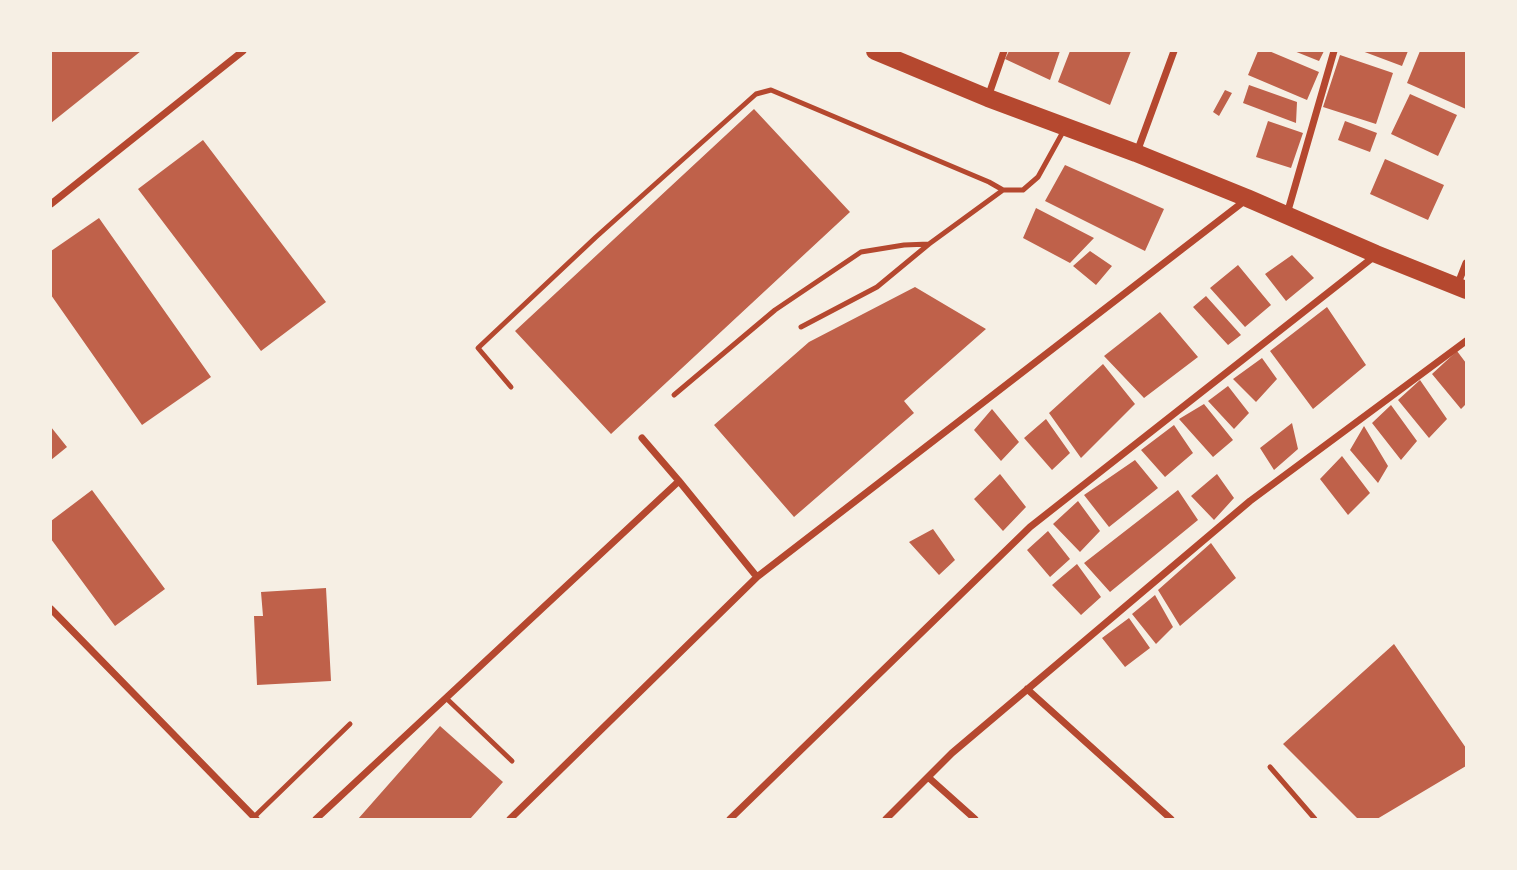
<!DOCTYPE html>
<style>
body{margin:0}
#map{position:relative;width:1517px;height:870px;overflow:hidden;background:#f6efe4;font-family:Inter,sans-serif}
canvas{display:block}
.frame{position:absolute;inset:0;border:52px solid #f6efe4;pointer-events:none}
</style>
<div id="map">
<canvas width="1517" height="870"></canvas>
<div class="frame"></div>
</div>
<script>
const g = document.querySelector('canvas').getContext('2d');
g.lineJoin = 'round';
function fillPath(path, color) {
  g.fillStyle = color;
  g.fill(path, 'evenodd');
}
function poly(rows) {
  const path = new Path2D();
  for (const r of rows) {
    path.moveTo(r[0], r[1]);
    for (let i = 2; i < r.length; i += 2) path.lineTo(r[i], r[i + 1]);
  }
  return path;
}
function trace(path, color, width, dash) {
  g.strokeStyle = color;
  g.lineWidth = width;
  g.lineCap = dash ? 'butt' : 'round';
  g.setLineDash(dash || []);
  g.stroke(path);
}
const building = poly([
 [51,51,141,51,51,123],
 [1009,51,1060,51,1050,80,1005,59],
 [1070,51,1131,51,1110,105,1058,82],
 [1258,51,1269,51,1319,72,1307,100,1248,75],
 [1294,51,1324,51,1319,61],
 [1362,51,1408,51,1402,66],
 [1420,51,1466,51,1466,109,1407,83],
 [1340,55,1393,73,1376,124,1323,107],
 [1249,85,1297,102,1296,123,1243,103],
 [1225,90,1232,93,1219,116,1213,112],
 [1410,94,1457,115,1438,156,1391,134],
 [754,109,850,212,611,434,515,331],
 [1268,121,1303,133,1291,168,1256,157],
 [1345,121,1377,133,1370,152,1338,140],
 [203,140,326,302,261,351,138,189],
 [1385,159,1444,185,1428,220,1370,194],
 [1065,165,1164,209,1145,251,1045,201],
 [1036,208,1094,238,1070,263,1023,238],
 [99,218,211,377,142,425,51,295,51,251],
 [1090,251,1112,266,1096,285,1073,266],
 [1292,255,1314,278,1286,301,1265,274],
 [1238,265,1271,305,1245,327,1210,288],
 [915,287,986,329,904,401,914,413,794,517,714,425,809,342],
 [1206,296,1241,335,1228,345,1193,307],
 [1327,307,1366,365,1313,409,1270,351],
 [1160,312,1198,357,1144,398,1104,356],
 [1457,351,1466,363,1466,404,1461,409,1432,374],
 [1262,358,1277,379,1256,402,1233,379],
 [1103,364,1135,404,1081,458,1049,413],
 [1420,380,1447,419,1429,438,1398,400],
 [1228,386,1249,413,1234,429,1208,401],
 [1204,404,1233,440,1213,457,1179,419],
 [1391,405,1417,441,1401,460,1372,423],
 [992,409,1019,442,1001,461,974,430],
 [1046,419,1070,453,1052,470,1024,438],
 [1292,423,1298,449,1274,470,1260,448],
 [1174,425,1193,453,1165,477,1141,450],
 [1364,426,1388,466,1378,483,1350,450],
 [51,427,67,447,51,460],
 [1342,456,1370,493,1348,515,1320,479],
 [1135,460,1158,488,1109,527,1084,495],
 [1000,474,1026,507,1003,531,974,499],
 [1217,474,1234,498,1214,520,1191,496],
 [92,490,165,589,115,626,51,539,51,521],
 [1178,490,1198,520,1110,592,1084,563],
 [1078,501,1100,531,1080,552,1053,524],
 [933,529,955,560,939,575,909,542],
 [1048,531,1070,559,1050,577,1027,550],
 [1211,543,1236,578,1180,626,1158,590],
 [1077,564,1101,597,1081,615,1052,585],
 [326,588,331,681,257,685,254,616,263,616,261,592],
 [1155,595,1173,627,1156,644,1132,614],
 [1129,618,1150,648,1125,667,1102,638],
 [1394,644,1466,748,1466,766,1377,819,1358,819,1283,744],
 [440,726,503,782,470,819,358,819]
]);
const service = poly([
 [801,327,877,287,929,244],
 [511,387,478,348,596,237,756,94,771,90,989,182,1003,190,1023,190,1038,177,1064,130],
 [674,395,775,310,861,252,904,245,929,244,1003,190],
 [446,698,512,761],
 [1270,767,1315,819],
 [254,817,350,724]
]);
const minor = poly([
 [988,97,1004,51],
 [1137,152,1174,51],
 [51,204,243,51],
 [1287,214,1334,51],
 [1457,286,1466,263],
 [642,438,679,481,757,577],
 [51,609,256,819],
 [1027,689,1171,819],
 [928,777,975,819],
 [316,819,679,481],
 [510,819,757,577,1247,199],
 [730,819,1030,527,1376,255],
 [886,819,952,753,1250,501,1466,341]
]);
const primary = poly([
 [875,51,988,98,1136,153,1247,198,1376,254,1466,290]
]);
fillPath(building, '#bf614a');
trace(service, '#b5482f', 5);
trace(minor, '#b5482f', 7);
trace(primary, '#b5482f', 18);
</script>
